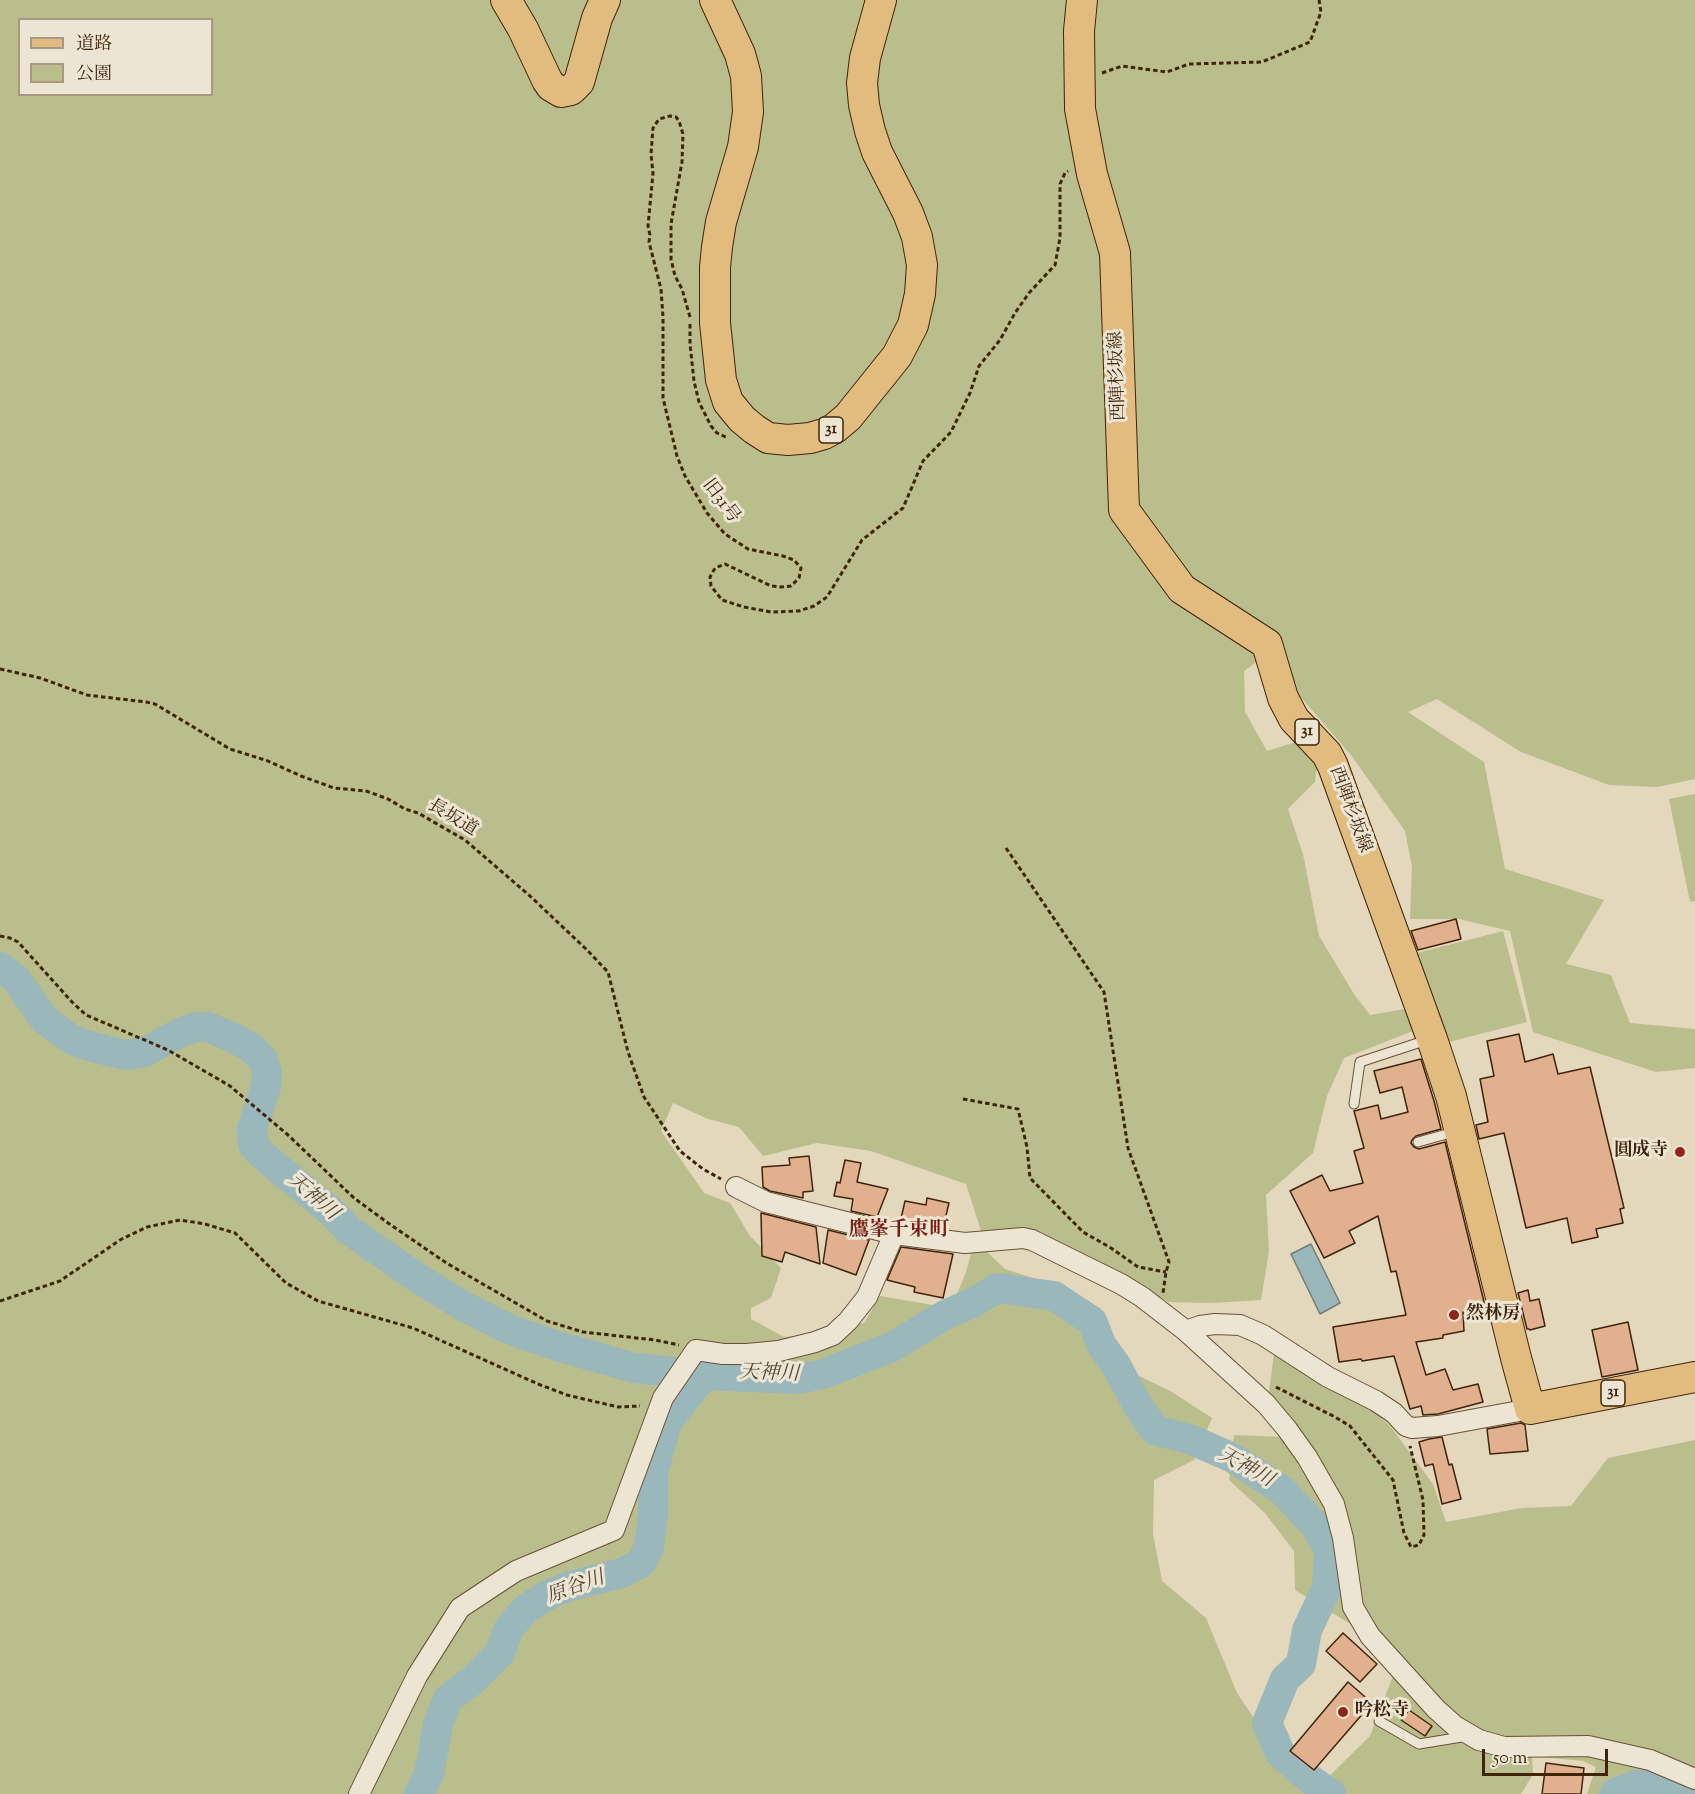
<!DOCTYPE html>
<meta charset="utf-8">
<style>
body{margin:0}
#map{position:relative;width:1695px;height:1794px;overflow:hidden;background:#e3d7bc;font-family:"Sorts Mill Goudy","Noto Serif JP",serif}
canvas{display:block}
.legend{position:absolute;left:18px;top:18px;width:195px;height:78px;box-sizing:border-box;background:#ede5d3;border:2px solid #a89883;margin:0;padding:8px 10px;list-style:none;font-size:18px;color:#40240a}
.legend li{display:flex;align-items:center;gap:12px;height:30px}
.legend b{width:30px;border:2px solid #a89883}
.scale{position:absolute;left:1482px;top:1749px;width:126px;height:27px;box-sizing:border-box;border:3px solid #40240a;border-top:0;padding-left:8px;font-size:18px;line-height:21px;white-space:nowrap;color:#40240a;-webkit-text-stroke:4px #ede5d3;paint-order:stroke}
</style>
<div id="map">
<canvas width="1695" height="1794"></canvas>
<ul class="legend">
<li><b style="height:8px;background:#e2bc7e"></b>道路</li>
<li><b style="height:16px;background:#babd8c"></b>公園</li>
</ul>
<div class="scale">50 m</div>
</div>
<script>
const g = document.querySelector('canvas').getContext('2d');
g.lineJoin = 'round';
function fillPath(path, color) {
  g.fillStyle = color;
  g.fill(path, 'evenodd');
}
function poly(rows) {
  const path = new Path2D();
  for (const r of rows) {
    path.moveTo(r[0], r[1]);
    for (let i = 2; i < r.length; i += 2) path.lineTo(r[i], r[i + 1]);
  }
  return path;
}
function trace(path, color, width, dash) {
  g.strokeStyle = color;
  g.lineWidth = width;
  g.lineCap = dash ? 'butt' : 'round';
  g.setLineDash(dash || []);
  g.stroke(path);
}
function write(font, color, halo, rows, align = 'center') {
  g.font = font + ' "Sorts Mill Goudy","Noto Serif JP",serif';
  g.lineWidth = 6;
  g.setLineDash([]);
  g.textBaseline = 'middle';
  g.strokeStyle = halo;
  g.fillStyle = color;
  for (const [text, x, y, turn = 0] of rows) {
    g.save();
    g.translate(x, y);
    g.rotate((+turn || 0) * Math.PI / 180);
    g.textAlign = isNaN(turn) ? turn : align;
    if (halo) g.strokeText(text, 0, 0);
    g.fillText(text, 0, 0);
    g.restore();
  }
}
const green = poly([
 [0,0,1695,0,1695,779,1657,787,1609,785,1521,752,1437,699,1408,712,1484,762,1505,869,1604,900,1566,964,1611,975,1630,1023,1695,1029,1695,1068,1656,1072,1533,1032,1510,931,1459,919,1410,919,1412,867,1405,831,1351,755,1265,656,1244,671,1245,712,1267,751,1299,741,1317,766,1315,782,1288,809,1303,854,1319,936,1354,994,1370,1015,1405,1009,1418,1029,1344,1058,1327,1096,1313,1153,1266,1195,1269,1251,1261,1300,1211,1303,1168,1302,1131,1280,1022,1229,981,1231,966,1184,871,1151,817,1143,763,1156,739,1127,708,1119,673,1103,661,1131,704,1193,730,1203,750,1236,781,1268,771,1298,751,1308,751,1319,784,1337,813,1334,864,1323,880,1296,951,1308,965,1275,972,1251,986,1251,1005,1269,1039,1280,1089,1305,1131,1372,1172,1392,1212,1418,1194,1460,1154,1480,1153,1534,1162,1581,1206,1618,1237,1693,1261,1729,1283,1771,1313,1792,1370,1736,1401,1655,1295,1590,1294,1551,1265,1513,1229,1480,1234,1435,1283,1437,1295,1425,1269,1392,1274,1354,1365,1402,1391,1427,1433,1484,1446,1522,1522,1508,1571,1506,1608,1458,1695,1440,1695,1794,1587,1794,1596,1767,1583,1761,1532,1756,1533,1774,1521,1794,0,1794],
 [20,20,212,20,212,94,20,94],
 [1695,794,1695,901,1690,902,1669,799],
 [1503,931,1527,1022,1441,1044,1417,953]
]);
const water = poly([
 [1311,1244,1340,1303,1320,1314,1291,1254,1311,1244]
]);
const river = poly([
 [0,967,16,979,45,1020,71,1039,85,1045,124,1055,145,1052,181,1032,197,1027,208,1027,238,1040,254,1050,263,1060,267,1072,266,1086,252,1129,253,1144,260,1153,334,1214,349,1230,416,1277,463,1306,511,1330,561,1347,634,1368,704,1375,797,1379,823,1374,892,1347,945,1315,972,1303,998,1288,1054,1296,1092,1321,1102,1346,1116,1365,1138,1406,1155,1430,1192,1440,1233,1458,1282,1490,1315,1525,1329,1549,1327,1588,1307,1630,1301,1664,1285,1679,1267,1723,1280,1753,1311,1780,1331,1794],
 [419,1794,429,1774,438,1724,448,1699,473,1680,500,1653,509,1628,527,1608,548,1595,570,1586,622,1573,641,1563,649,1547,653,1515,653,1472,667,1422,704,1375],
 [1614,1794,1636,1785,1667,1786,1683,1794]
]);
const building = poly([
 [1456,919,1461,939,1418,950,1411,931,1456,919],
 [1519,1034,1525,1062,1553,1054,1558,1074,1590,1067,1624,1208,1620,1209,1623,1223,1596,1229,1598,1237,1572,1243,1567,1218,1526,1228,1504,1133,1479,1139,1476,1125,1488,1122,1480,1079,1494,1076,1487,1041,1519,1034],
 [1421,1059,1434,1101,1441,1129,1416,1136,1412,1140,1411,1143,1414,1147,1419,1149,1445,1142,1485,1306,1463,1312,1464,1331,1443,1335,1443,1338,1416,1342,1426,1375,1445,1369,1453,1390,1478,1384,1483,1402,1438,1414,1423,1415,1421,1406,1410,1409,1394,1356,1362,1361,1361,1359,1339,1362,1333,1327,1406,1315,1396,1271,1391,1272,1378,1216,1349,1231,1355,1243,1324,1258,1290,1191,1322,1175,1330,1191,1363,1183,1354,1151,1364,1148,1354,1111,1378,1105,1381,1119,1408,1112,1402,1087,1380,1093,1374,1071,1421,1059],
 [809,1156,813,1191,803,1192,803,1198,770,1191,763,1187,762,1167,790,1165,789,1158,809,1156],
 [845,1160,861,1163,857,1182,888,1189,877,1217,851,1211,853,1199,834,1196,837,1182,840,1183,845,1160],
 [927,1198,949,1203,943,1228,900,1223,905,1201,926,1205,927,1198],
 [761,1213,816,1227,820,1264,785,1252,782,1262,762,1256,761,1213],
 [828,1230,869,1240,856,1275,823,1263,828,1230],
 [901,1247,953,1254,943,1298,914,1292,915,1287,887,1280,901,1247],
 [1528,1290,1530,1301,1539,1299,1545,1326,1530,1330,1529,1329,1527,1329,1518,1293,1528,1290],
 [1628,1322,1638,1370,1602,1377,1592,1330,1628,1322],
 [1521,1423,1525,1425,1528,1451,1490,1454,1487,1429,1521,1423],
 [1442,1437,1449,1465,1452,1464,1461,1499,1442,1504,1433,1464,1425,1466,1419,1442,1429,1439,1442,1437],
 [1343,1633,1377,1664,1360,1682,1326,1651,1343,1633],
 [1348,1682,1372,1703,1314,1770,1290,1751,1348,1682],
 [1409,1710,1432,1726,1425,1736,1401,1720,1409,1710],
 [1546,1763,1584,1768,1581,1794,1542,1794,1546,1763]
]);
const path = poly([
 [1102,73,1122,66,1167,72,1189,64,1262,62,1310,42,1321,12,1319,0],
 [690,317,682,289,675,276,671,259,671,224,682,162,683,134,679,121,676,117,670,116,659,119,653,128,651,154,653,173,648,226,650,235,649,242,661,289,663,317,663,398,677,456,685,476,707,513,725,534,748,549,783,556,794,560,801,568,799,578,791,586,781,587,771,586,725,564,715,568,710,577,711,586,722,600,744,607,771,612,799,611,814,606,827,597,862,540,903,508,923,461,951,432,970,393,979,366,1000,340,1015,313,1029,293,1055,265,1060,238,1060,184,1065,173,1068,171],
 [690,324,690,344,694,381,699,402,711,426,717,433,728,438],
 [0,669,40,678,87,695,146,702,155,704,230,749,268,761,301,776,334,788,366,791,388,799,405,809,418,813,465,840,530,896,586,949,608,972,628,1052,644,1097,680,1151,703,1169,721,1179],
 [1006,848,1104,992,1128,1148,1169,1262,1166,1272,1163,1293],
 [0,936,10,938,18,942,72,1002,86,1015,168,1050,230,1086,288,1135,354,1198,388,1223,448,1264,547,1321,583,1332,655,1340,679,1345],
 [963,1099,1018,1109,1027,1147,1030,1178,1083,1232,1111,1248,1138,1267,1166,1272],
 [0,1301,60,1281,120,1240,147,1227,180,1220,205,1224,235,1233,286,1283,318,1301,413,1328,538,1384,567,1395,618,1407,640,1406],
 [1276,1387,1335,1417,1350,1426,1393,1480,1404,1533,1411,1547,1419,1545,1424,1535,1423,1500,1410,1446]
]);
const service = poly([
 [1354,1104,1360,1062,1427,1040],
 [1418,1142,1454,1132],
 [1379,1721,1419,1744,1468,1736]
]);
const minor = poly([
 [736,1187,766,1202,894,1234,965,1243,1023,1238,1032,1240,1121,1284,1142,1297,1186,1331,1266,1404,1287,1429,1307,1457,1334,1504,1343,1538,1353,1607,1370,1636,1436,1709,1455,1726,1479,1740,1504,1747,1588,1746,1650,1760,1695,1779],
 [1186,1331,1200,1326,1215,1324,1240,1325,1263,1335,1328,1377,1376,1401,1394,1413,1406,1426,1412,1428,1438,1426,1530,1409],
 [359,1794,417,1676,460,1608,516,1571,614,1530,663,1398,696,1350,723,1354,747,1354,779,1351,815,1342,833,1335,848,1321,867,1297,894,1234]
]);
const primary = poly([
 [506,0,523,29,547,80,551,86,561,92,571,90,579,82,597,18,605,0],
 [715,0,740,54,746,76,748,112,743,147,721,222,717,247,715,267,715,323,721,380,728,402,742,419,754,429,768,438,788,440,810,438,824,434,835,428,848,417,897,356,913,325,920,294,922,265,917,237,908,213,877,152,870,131,864,105,862,83,865,58,881,0],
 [1082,0,1079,31,1080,109,1092,174,1115,253,1124,510,1182,589,1267,644,1283,698,1294,719,1327,754,1333,766,1432,1039,1451,1096,1516,1358,1530,1409,1695,1377]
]);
const markers = [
 [1680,1152,6,"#8f2418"],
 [1454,1315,6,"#8f2418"],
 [1343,1712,6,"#8f2418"]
];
const shields = [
 [831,430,24],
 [1307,732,24],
 [1613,1393,24]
];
const shieldNames = [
 ["31",831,430],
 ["31",1307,732],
 ["31",1613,1393]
];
const streetNames = [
 ["西陣杉坂線",1119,376,-92],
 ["旧31号",720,502,53],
 ["西陣杉坂線",1349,810,70],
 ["長坂道",452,819,31]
];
const poiNames = [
 ["圓成寺",1668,1152,"right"],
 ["然林房",1466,1315],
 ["吟松寺",1355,1712]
];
const waterNames = [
 ["天神川",312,1198,41],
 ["天神川",769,1375,2],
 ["天神川",1245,1469,29],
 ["原谷川",576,1589,-20]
];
const neighbourhoodNames = [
 ["鷹峯千束町",899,1232]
];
fillPath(green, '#babd8c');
fillPath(water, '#9ab7bc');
trace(water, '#767c75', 1.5);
trace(river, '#9ab7bc', 30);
fillPath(building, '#e1b08e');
trace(building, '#40240a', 1.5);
trace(service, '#695136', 11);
trace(minor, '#695136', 22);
trace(primary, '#40240a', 32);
trace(path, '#40240a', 3, [4.5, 3]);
trace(service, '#ede5d3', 9);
trace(minor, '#ede5d3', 20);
trace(primary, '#e2bc7e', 30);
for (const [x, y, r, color] of markers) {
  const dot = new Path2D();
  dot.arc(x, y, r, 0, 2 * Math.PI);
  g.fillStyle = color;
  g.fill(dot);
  trace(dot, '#ede5d3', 2);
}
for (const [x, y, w] of shields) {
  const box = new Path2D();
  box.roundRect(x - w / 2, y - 13, w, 26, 4.5);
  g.fillStyle = '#ede5d3';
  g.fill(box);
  trace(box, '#40240a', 1.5);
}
write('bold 16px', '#40240a', null, shieldNames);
write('18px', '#40240a', '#ede5d3', streetNames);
write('bold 18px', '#40240a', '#ede5d3', poiNames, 'left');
write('italic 20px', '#564936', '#ede5d3', waterNames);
write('bold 20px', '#7a1f14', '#ede5d3', neighbourhoodNames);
</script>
